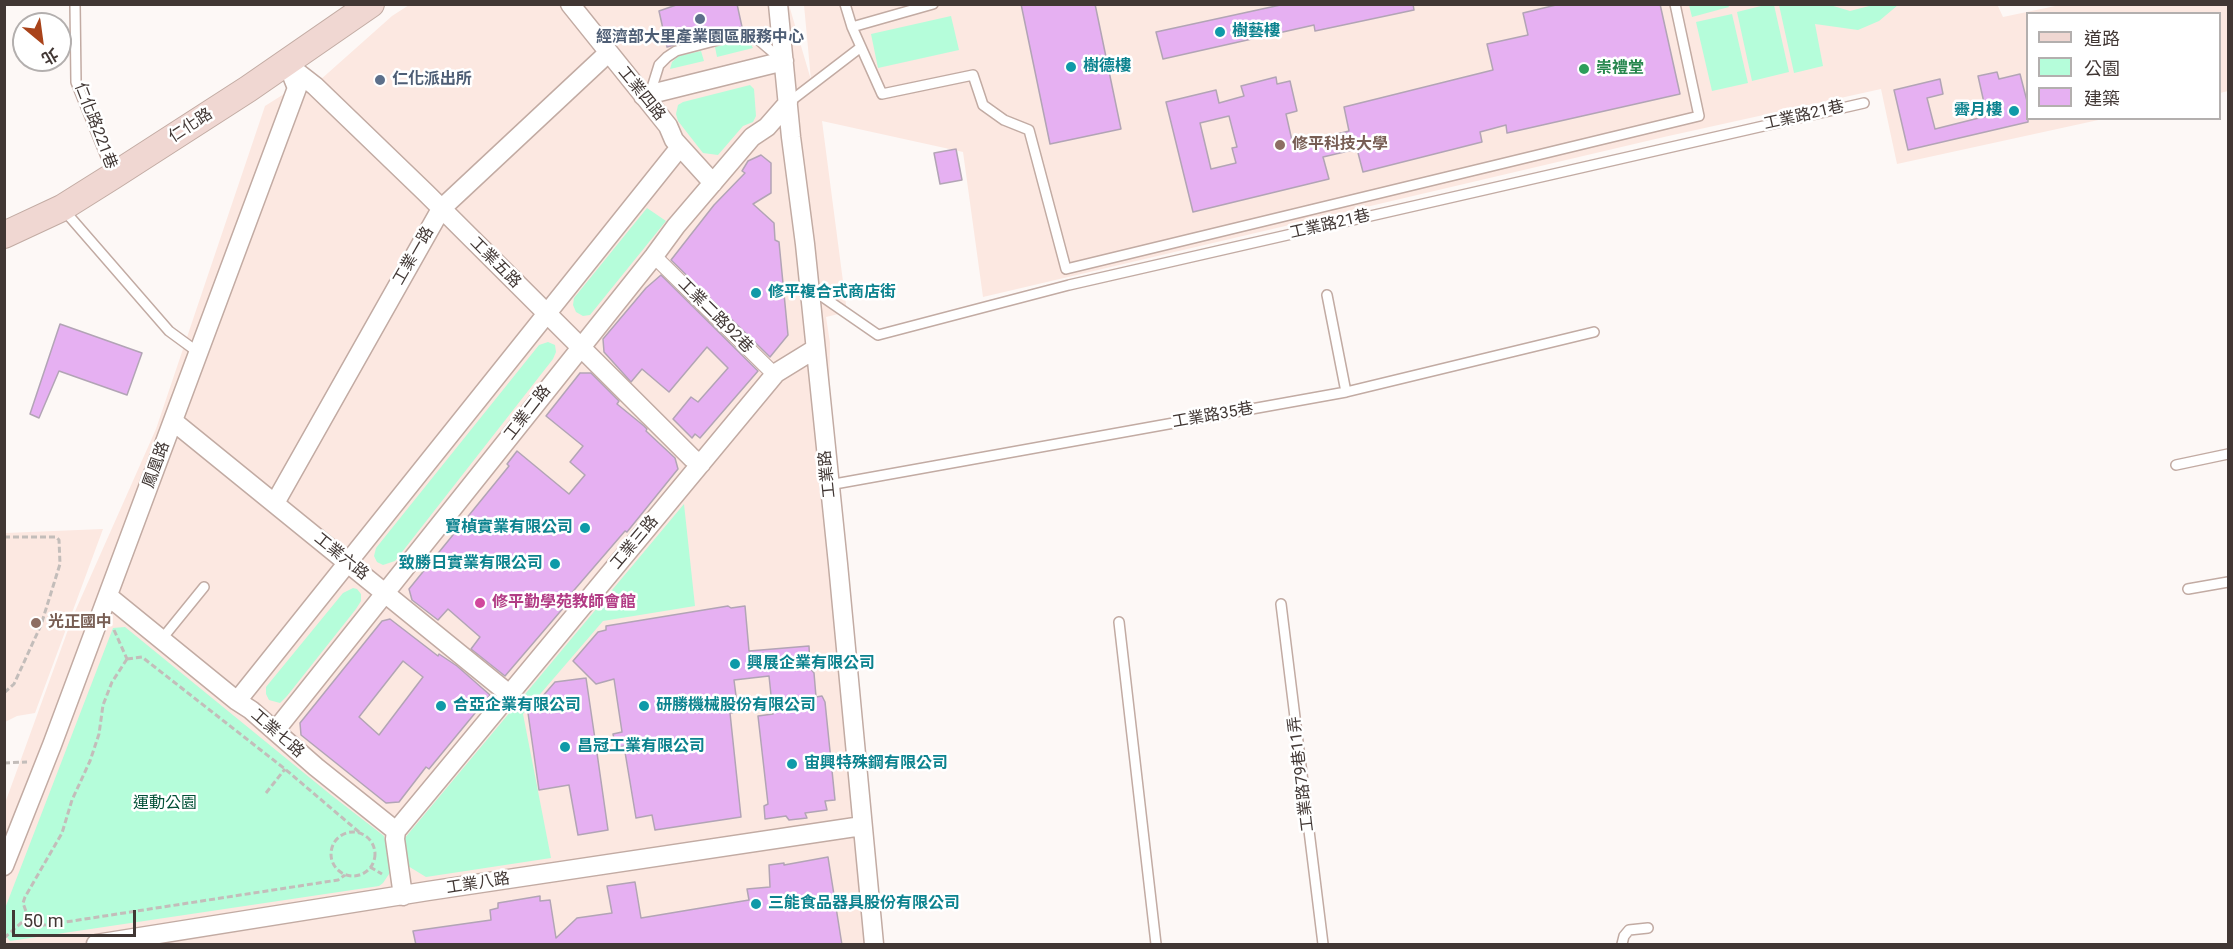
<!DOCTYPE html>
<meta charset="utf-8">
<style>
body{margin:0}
#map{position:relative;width:2233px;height:949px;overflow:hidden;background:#fdf8f6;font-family:Roboto,"Noto Sans TC",sans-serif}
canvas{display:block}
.frame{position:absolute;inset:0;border:6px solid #413734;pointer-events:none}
.legend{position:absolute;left:2026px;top:12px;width:195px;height:108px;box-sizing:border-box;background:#fff;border:2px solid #b3afae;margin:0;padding:8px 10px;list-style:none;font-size:18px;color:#413734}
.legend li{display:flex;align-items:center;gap:12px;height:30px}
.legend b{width:30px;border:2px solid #b3afae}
.north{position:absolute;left:12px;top:12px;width:60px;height:60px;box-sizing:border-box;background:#fff;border:2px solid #b3afae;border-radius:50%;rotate:151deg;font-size:16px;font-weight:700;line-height:24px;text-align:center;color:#413734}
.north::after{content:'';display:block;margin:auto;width:21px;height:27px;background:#a9431a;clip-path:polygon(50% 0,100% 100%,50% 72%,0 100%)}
.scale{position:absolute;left:12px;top:910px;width:124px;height:27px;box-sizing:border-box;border:3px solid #413734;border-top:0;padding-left:8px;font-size:18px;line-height:21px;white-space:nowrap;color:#413734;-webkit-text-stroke:4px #fff;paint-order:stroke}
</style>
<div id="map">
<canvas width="2233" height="949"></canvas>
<div class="frame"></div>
<ul class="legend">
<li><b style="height:8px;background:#f0d7d2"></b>道路</li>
<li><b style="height:16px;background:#b5fdda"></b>公園</li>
<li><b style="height:16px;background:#e6b0f2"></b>建築</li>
</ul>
<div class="north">北</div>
<div class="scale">50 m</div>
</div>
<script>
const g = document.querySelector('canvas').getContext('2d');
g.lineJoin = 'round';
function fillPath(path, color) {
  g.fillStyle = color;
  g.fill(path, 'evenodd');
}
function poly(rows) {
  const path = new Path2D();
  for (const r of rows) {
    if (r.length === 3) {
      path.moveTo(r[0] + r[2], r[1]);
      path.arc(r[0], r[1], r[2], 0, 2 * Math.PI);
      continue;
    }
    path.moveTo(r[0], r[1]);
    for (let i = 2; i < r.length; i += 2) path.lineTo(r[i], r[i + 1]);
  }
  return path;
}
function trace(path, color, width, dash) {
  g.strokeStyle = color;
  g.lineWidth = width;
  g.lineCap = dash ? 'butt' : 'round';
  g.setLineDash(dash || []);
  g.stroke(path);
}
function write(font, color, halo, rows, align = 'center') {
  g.font = font + ' Roboto,"Noto Sans TC",sans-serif';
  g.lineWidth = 5;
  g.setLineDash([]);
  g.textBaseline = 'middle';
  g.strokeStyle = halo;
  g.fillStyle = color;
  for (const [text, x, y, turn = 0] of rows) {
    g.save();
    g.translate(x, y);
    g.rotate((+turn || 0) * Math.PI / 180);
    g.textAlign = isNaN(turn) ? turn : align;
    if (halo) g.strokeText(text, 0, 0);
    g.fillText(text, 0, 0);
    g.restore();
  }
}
const built = poly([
 [1997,4,2003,17,2060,5,2228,5,2228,91,2220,93,2220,14,2028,14,2028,118,2103,119,1897,164,1881,89,1664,137,983,297,963,152,822,121,847,312,826,317,830,343,828,485,878,944,5,944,4,806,73,616,156,429,265,106,303,82,310,89,392,16,409,5,789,5,811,80,804,5],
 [103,529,35,713,17,716,5,722,5,533]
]);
const green = poly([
 [1769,4,1774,5,1789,72,1752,81,1737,12],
 [1689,5,1728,5,1729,7,1692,17],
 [1779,5,1830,5,1850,11,1873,5,1898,5,1879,21,1858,30,1815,24,1823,66,1794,73],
 [1732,14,1748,83,1712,91,1696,22],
 [951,16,959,50,878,68,871,34],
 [742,40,750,43,753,48,717,57,715,47],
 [701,51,704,61,670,69,672,62,679,56],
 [750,85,754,89,756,116,753,122,743,126,718,155,703,153,678,121,676,114,678,105,683,102],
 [647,208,666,221,590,315,583,316,576,312,573,305,574,298],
 [548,342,555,345,556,352,553,359,395,561,383,565,377,562,374,556,376,548,539,345],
 [684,504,695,606,603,621,523,714,551,858,426,877,408,866,404,839],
 [353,588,357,589,361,594,361,601,356,609,287,696,280,703,269,700,266,694,266,687,343,593],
 [125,627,331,795,384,836,391,871,383,883,379,886,10,941,5,935,4,911,113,628]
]);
const building = poly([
 [679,4,737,4,742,27,667,47,659,11,679,4],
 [1021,4,1095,4,1121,129,1050,144,1021,4],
 [1285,4,1413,4,1414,10,1315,31,1314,25,1163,59,1156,32,1285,4],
 [1560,4,1660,4,1680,94,1507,133,1506,125,1480,132,1482,142,1363,172,1357,149,1323,157,1329,179,1193,212,1166,102,1216,90,1219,103,1244,96,1241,86,1276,77,1277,84,1290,81,1297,111,1286,114,1293,145,1349,131,1344,107,1493,70,1487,44,1528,35,1523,13,1560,4],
 [1229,116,1237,147,1232,148,1236,163,1211,169,1200,123,1229,116],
 [1997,72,1999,79,2020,74,2028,105,2028,122,1908,150,1894,90,1940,79,1943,94,1927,98,1935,129,1987,116,1978,76,1997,72],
 [956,149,962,180,940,184,934,153,956,149],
 [761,155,771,163,771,193,753,204,774,223,775,240,779,242,788,335,770,357,671,260,714,205,745,173,742,171,748,161,761,155],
 [661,275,758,371,700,438,695,434,692,438,673,419,691,397,698,402,728,368,707,347,669,392,642,369,631,382,604,352,603,339,646,288,661,275],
 [60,324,142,353,127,395,59,371,39,418,30,414,60,324],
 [580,373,591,373,619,401,617,404,644,426,647,429,646,431,675,458,678,469,627,532,625,531,563,603,565,606,505,676,471,649,480,637,448,609,438,620,412,600,409,589,509,466,507,464,517,451,569,494,585,475,570,462,583,446,546,416,580,373],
 [728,606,731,608,745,606,749,651,809,646,810,668,814,673,816,697,822,696,825,702,835,800,825,801,827,810,805,813,807,818,789,820,786,816,765,819,764,806,768,804,758,716,773,714,769,676,734,680,738,712,730,713,741,817,655,830,652,815,636,818,624,746,616,748,613,734,622,732,614,679,596,684,573,661,598,632,606,630,606,626,728,606],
 [390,619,438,656,439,654,457,666,490,695,429,769,426,767,399,802,386,803,301,735,300,723,382,621,390,619],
 [403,661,423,677,379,735,359,717,403,661],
 [586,678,595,739,599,738,600,752,597,753,608,830,578,835,569,785,539,790,528,713,555,682,586,678],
 [828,857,842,945,416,945,413,931,491,920,490,910,498,908,498,903,540,896,540,901,550,900,556,938,577,918,612,913,607,886,635,882,641,918,749,900,747,889,770,887,769,865,784,863,784,865,828,857]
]);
const path = poly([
 [4,537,56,537,59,540,60,564,41,625,14,684,4,693],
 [114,630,127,659],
 [127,659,112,682,103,705,99,734,90,761,72,800,62,833,25,897,23,903,28,917,39,925,46,925,338,880,345,875],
 [127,659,142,657,285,769,359,832],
 [4,763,27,762],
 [266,793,285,769],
 [353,854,22],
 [370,867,382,874],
 [4,938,28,917]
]);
const service = poly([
 [75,4,76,82,113,174],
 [845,4,852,27],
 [933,4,852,27,882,94,973,75,983,105,1004,120,1029,130,1066,269,1699,116,1675,4],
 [650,94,659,65,667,57,676,51,745,33,755,37,782,60],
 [788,103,861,47],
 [63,209,169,331,199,353],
 [810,288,878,335,1069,285,1864,103],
 [1327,295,1346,392],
 [2176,465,2228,454],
 [829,485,1346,392,1594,332],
 [2188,589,2228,582],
 [1281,604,1323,944],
 [1119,622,1156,944],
 [161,640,204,587],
 [1622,944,1624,936,1629,930,1648,928]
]);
const pedestrian = poly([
 [654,256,775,375]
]);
const minor = poly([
 [570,4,668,126,674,140,713,183],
 [778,4,791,137,805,244,838,564,874,944],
 [288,65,315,86,426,193,692,458,701,464],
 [643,96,784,61],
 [173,421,509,694],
 [275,503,441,209,608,53],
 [108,596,237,701,251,710,316,767,396,831,395,839,403,896],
 [237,701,680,147],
 [275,731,654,256,676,226,752,137,767,127,788,103],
 [396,831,776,373,815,349],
 [4,866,52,745,297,88,287,63],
 [96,944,428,891,862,826]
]);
const secondary = poly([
 [4,235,62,208,113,176,248,89,371,4]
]);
const markers = [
 [700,19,6,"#5c6f8a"],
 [1220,32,6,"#0f9aa8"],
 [1071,67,6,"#0f9aa8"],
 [1584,69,6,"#2e9e5b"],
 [380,80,6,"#5c6f8a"],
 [2014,111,6,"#0f9aa8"],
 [1280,145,6,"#8d6e63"],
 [756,293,6,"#0f9aa8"],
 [585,528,6,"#0f9aa8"],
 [555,564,6,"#0f9aa8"],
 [480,603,6,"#d1479c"],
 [36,623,6,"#8d6e63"],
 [735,664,6,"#0f9aa8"],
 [441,706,6,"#0f9aa8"],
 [644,706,6,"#0f9aa8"],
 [565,747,6,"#0f9aa8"],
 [792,764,6,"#0f9aa8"],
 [756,904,6,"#0f9aa8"]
];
const cultureNames = [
 ["樹藝樓",1232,32],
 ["樹德樓",1083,67],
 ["霽月樓",2002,111,"right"],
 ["修平複合式商店街",768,293],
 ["寶楨實業有限公司",573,528,"right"],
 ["致勝日實業有限公司",543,564,"right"],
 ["興展企業有限公司",747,664],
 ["合亞企業有限公司",453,706],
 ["研勝機械股份有限公司",656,706],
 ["昌冠工業有限公司",577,747],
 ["宙興特殊鋼有限公司",804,764],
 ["三能食品器具股份有限公司",768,904]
];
const serviceNames = [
 ["經濟部大里產業園區服務中心",700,38],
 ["仁化派出所",392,80,"left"]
];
const leisureNames = [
 ["崇禮堂",1596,69]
];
const streetNames = [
 ["工業四路",641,94,51],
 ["工業路21巷",1804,116,-13],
 ["仁化路221巷",95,126,69],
 ["仁化路",191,126,-33],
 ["工業路21巷",1330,225,-13],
 ["工業一路",414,256,-60],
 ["工業五路",495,263,45],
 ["工業二路92巷",715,316,45],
 ["工業二路",528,413,-52],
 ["工業路35巷",1213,416,-10],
 ["鳳凰路",157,465,-70],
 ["工業路",828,474,-96],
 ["工業三路",635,543,-50],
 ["工業六路",341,557,39],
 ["工業七路",277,734,41],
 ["工業路79巷11弄",1302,774,-97],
 ["工業八路",478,884,-9]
];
const educationNames = [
 ["修平科技大學",1292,145],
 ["光正國中",48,623]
];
const hotelNames = [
 ["修平勤學苑教師會館",492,603]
];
const parkNames = [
 ["運動公園",165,804]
];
fillPath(built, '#fce8e1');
fillPath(green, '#b5fdda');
fillPath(building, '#e6b0f2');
trace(building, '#b2a4b5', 1.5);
trace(service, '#c2aba3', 12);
trace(pedestrian, '#c2aba3', 16);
trace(minor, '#c2aba3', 21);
trace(secondary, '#c2aba3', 28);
trace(path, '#c3bdba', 3, [6, 3]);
trace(service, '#fff', 9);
trace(pedestrian, '#fff', 14);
trace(minor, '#fff', 18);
trace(secondary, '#f0d7d2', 26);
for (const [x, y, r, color] of markers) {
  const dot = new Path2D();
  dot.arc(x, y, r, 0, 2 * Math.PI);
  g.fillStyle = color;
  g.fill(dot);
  trace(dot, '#fff', 2);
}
write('bold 16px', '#0d838f', '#fff', cultureNames, 'left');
write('bold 16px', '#4e5e75', '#fff', serviceNames);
write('bold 16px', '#27864d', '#fff', leisureNames, 'left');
write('16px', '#413734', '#fff', streetNames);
write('bold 16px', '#785e54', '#fff', educationNames, 'left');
write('bold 16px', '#b23c85', '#fff', hotelNames, 'left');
write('16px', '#025137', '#fff', parkNames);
</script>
